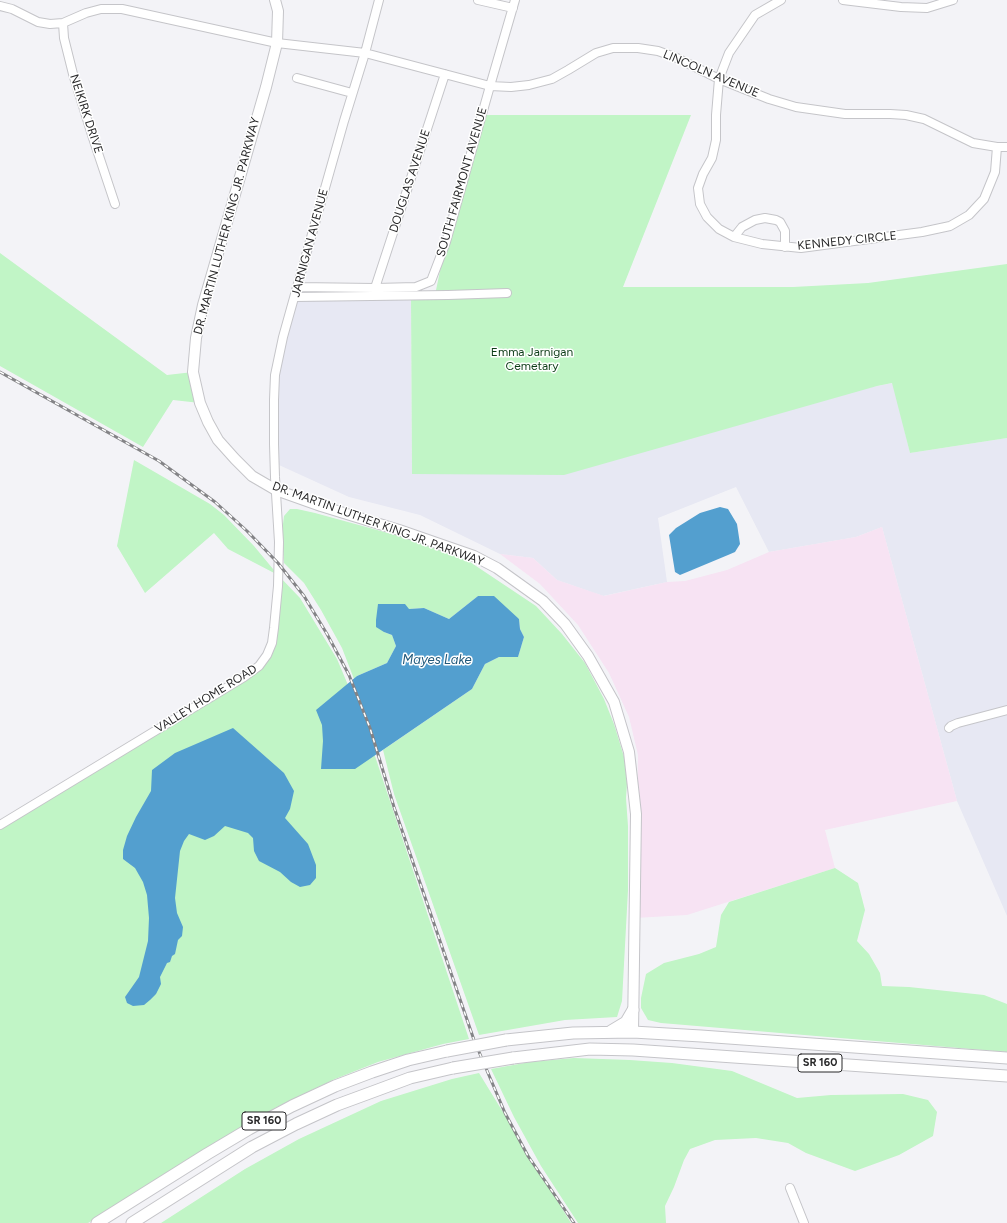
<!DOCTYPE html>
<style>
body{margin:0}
canvas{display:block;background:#f3f3f7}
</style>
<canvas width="1007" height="1223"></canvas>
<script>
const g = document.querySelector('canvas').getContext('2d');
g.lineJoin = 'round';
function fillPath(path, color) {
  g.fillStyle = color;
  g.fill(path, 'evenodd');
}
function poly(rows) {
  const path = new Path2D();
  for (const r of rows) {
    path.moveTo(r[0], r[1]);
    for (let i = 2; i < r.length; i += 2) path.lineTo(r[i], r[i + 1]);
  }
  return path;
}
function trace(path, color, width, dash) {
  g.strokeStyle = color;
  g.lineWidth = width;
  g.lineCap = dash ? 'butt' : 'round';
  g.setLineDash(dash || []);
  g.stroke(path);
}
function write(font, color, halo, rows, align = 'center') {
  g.font = font + ' Figtree,sans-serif';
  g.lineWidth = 3;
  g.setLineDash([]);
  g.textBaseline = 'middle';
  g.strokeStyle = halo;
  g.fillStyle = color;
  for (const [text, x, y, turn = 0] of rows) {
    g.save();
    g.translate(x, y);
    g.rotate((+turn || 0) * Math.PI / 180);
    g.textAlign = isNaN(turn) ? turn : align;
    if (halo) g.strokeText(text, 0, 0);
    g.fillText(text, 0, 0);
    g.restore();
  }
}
const built = poly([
 [411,296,412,474,893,383,910,453,1007,438,1007,916,957,801,882,527,856,537,769,552,736,487,658,518,667,582,603,596,557,580,533,558,500,554,420,515,349,497,279,465,277,413,279,370,295,297]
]);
const education = poly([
 [882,527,957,801,825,830,835,868,687,915,635,918,638,755,629,717,609,673,578,625,540,584,500,554,533,558,557,580,604,596,667,582,685,581,727,570,769,552,856,537]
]);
const green = poly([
 [482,115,691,115,623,287,793,287,868,283,1007,264,1007,438,910,453,892,383,877,386,564,475,412,474,411,296,435,295,446,242],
 [0,253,167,375,193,372,200,403,173,400,143,447,0,366],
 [134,460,210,504,224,515,254,546,278,575,300,598,337,659,356,704,376,759,469,1039,443,1044,378,1062,335,1079,275,1108,204,1149,88,1223,0,1223,0,825,210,699,267,655,278,575,228,549,214,533,145,593,117,546],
 [290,509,297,509,315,513,432,545,470,562,536,606,562,634,585,663,604,699,614,724,628,770,626,798,628,826,628,890,622,1001,617,1017,565,1020,479,1035,394,794,383,750,472,689,485,664,499,657,518,657,524,637,520,629,519,619,478,596,449,619,424,608,409,609,384,632,392,635,396,646,387,663,357,676,354,679,342,648,321,610,304,583,284,563,282,532,284,516],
 [835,868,858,883,865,910,857,941,869,954,880,973,882,986,909,987,984,995,1007,1004,1007,1052,661,1023,648,1020,641,1008,641,998,646,974,664,963,699,954,716,947,721,915,729,902],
 [574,1058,630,1060,672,1063,732,1071,797,1098,831,1095,903,1094,928,1100,937,1112,933,1136,899,1155,855,1171,806,1153,788,1143,756,1138,715,1140,690,1149,684,1160,674,1187,665,1206,666,1223,578,1223,541,1166,514,1117,491,1069,530,1062],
 [479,1073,571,1223,161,1223,245,1169,299,1139,381,1101,452,1079]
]);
const water = poly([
 [720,507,728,509,737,524,740,544,735,552,728,555,680,575,675,572,669,535,676,528,700,513],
 [478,596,494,596,519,619,520,629,524,637,518,657,499,657,485,664,472,689,355,769,321,769,323,741,322,725,316,710,357,676,387,663,396,646,392,635,384,632,376,627,376,620,378,604,405,604,409,609,424,608,449,619],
 [233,728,284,773,294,791,290,809,285,818,308,844,316,865,316,878,310,885,300,887,291,882,280,872,259,861,254,851,253,838,248,833,225,826,214,836,205,840,189,834,184,841,180,851,175,898,177,913,183,927,182,936,178,940,175,954,172,956,170,962,167,963,160,977,161,984,156,994,150,1000,144,1005,133,1006,127,1003,125,997,139,977,148,941,149,918,147,895,143,882,135,868,123,859,123,850,127,836,136,817,151,791,152,770,175,753]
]);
const minor = poly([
 [478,0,513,8],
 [781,0,755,15,729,53,719,79,716,115,716,140,712,158,703,174,698,188,700,204,707,217,719,229,734,237,762,244,801,248,922,232,950,226,969,215,984,199,995,172,997,147],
 [843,0,901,7,927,8,953,0],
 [0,6,12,9,38,22,50,24,63,23,86,13,101,9,122,9,277,43,365,53,490,86,511,87,529,85,552,79,568,70,596,53,613,48,638,48,658,51,677,58,719,79,769,99,796,107,845,114,890,114,906,115,924,119,973,143,997,147,1007,147],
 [63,23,64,38,73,74,92,135,115,204],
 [297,78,352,93],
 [734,237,742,227,755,220,765,218,776,220,780,222,785,231,785,247],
 [297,287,375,288,416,287,431,281,446,242,490,86,515,0],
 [375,288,445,74],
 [295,297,448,295,507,293],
 [949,728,951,726,958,723,1007,710],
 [0,825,244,677,259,666,267,655,272,643,274,628,278,586,279,542,275,477,274,444,274,400,275,375,283,337,297,287,344,121,365,53,379,0],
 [790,1188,804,1223]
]);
const major = poly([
 [275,0,278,11,277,43,266,87,203,305,196,338,193,372,200,403,208,422,218,440,235,459,252,476,276,490,321,506,399,530,474,556,497,568,543,601,565,624,588,656,614,702,629,752,636,814,633,1032]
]);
const highway = poly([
 [611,1031,626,1022,633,1010],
 [506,1040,573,1033,633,1032,701,1036,1007,1058],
 [513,1058,590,1049,633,1050,1007,1076],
 [97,1223,207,1154,249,1129,292,1106,335,1086,372,1072,408,1060,447,1051],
 [132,1223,252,1147,296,1124,337,1105,375,1091,410,1078,453,1068]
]);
const rail = poly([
 [0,372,159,461,215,502,247,531,278,563,304,596,327,634,349,675,370,728,394,807,474,1040,505,1113,528,1156,574,1223]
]);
const highwayBridge = poly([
 [447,1051,506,1040],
 [453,1068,513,1058]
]);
const shields = [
 [820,1063,44],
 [264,1121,44]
];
const shieldNames = [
 ["SR 160",820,1063],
 ["SR 160",264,1121]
];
const streetNames = [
 ["LINCOLN AVENUE",711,74,23],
 ["NEIKIRK DRIVE",86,114,72],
 ["DOUGLAS AVENUE",410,181,-72],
 ["SOUTH FAIRMONT AVENUE",462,182,-74],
 ["DR. MARTIN LUTHER KING JR. PARKWAY",227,226,-75],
 ["KENNEDY CIRCLE",847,241,-6],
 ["JARNIGAN AVENUE",310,243,-75],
 ["DR. MARTIN LUTHER KING JR. PARKWAY",378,524,20],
 ["VALLEY HOME ROAD",206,699,-32]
];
const parkNames = [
 ["Emma Jarnigan",532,352],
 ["Cemetary",532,366]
];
const waterNames = [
 ["Mayes Lake",437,660]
];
fillPath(built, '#e7e8f3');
fillPath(education, '#f7e3f3');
fillPath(green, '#c1f5c6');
fillPath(water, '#539fcf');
trace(minor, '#c5c5c9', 10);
trace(major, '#c5c5c9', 12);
trace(highway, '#c5c5c9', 13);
trace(minor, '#fff', 8);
trace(major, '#fff', 10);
trace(highway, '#fff', 11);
trace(rail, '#848487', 3);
trace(rail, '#fff', 1.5, [4.5]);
trace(highwayBridge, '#c5c5c9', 13, []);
trace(highwayBridge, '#fff', 11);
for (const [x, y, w] of shields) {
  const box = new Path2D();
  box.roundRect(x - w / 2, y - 9, w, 18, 3);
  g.fillStyle = '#fff';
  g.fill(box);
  trace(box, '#29292a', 1);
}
write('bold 11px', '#29292a', null, shieldNames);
write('12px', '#29292a', '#fff', streetNames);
write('12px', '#0d3c17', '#fff', parkNames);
write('italic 13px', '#21597b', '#fff', waterNames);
</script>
